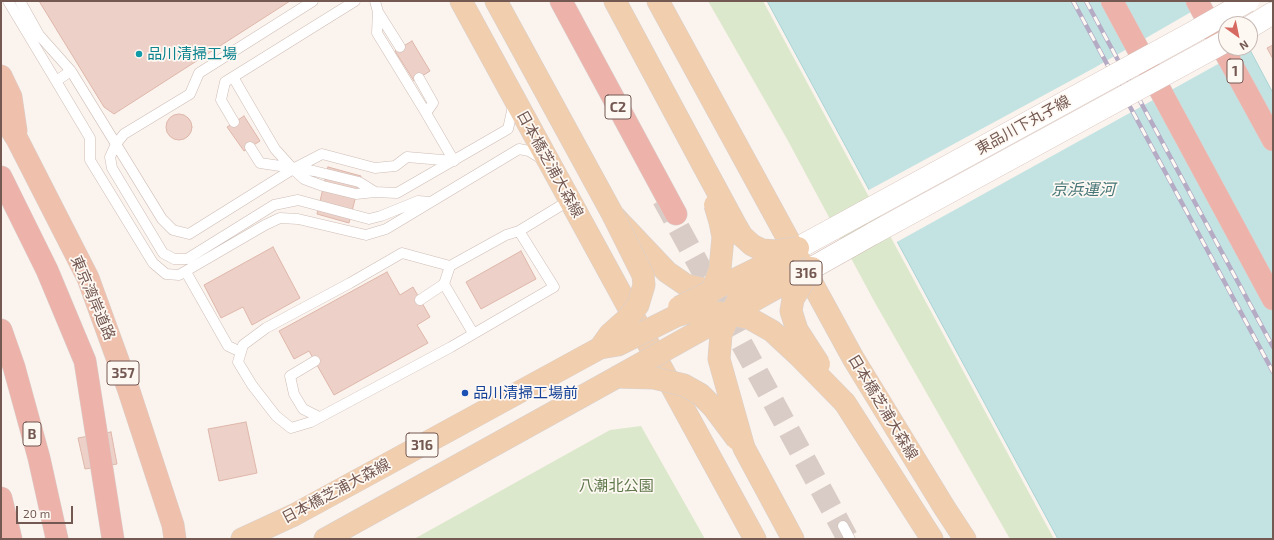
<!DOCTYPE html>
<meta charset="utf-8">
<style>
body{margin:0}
#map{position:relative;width:1274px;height:540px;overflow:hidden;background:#fbf3ed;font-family:"Exo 2",sans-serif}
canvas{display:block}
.frame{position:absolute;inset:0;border:2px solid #745952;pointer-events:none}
.north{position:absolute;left:1218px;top:16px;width:40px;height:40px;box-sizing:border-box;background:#fef8f3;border:1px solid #c7b8b3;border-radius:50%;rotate:147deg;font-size:11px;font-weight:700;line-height:16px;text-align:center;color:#745952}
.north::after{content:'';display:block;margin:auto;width:14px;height:18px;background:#d66961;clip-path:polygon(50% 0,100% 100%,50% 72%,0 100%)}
.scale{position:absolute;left:16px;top:506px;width:57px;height:18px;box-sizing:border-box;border:2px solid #745952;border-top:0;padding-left:5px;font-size:12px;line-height:14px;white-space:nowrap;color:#745952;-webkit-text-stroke:3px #fef8f3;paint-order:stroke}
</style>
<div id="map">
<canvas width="1274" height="540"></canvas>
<div class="frame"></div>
<div class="north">N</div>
<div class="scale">20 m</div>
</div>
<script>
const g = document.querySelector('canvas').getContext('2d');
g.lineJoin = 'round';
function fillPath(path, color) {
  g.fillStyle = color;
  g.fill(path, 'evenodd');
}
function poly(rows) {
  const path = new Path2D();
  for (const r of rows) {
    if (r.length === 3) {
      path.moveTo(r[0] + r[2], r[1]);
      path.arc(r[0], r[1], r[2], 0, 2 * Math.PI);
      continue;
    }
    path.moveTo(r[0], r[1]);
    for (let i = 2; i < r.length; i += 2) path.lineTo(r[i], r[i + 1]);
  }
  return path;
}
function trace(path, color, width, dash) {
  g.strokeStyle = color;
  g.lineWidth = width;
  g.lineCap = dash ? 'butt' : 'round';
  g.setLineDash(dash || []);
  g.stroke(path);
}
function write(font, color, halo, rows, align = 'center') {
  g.font = font + ' "Exo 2","Noto Sans JP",sans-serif';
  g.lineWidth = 3.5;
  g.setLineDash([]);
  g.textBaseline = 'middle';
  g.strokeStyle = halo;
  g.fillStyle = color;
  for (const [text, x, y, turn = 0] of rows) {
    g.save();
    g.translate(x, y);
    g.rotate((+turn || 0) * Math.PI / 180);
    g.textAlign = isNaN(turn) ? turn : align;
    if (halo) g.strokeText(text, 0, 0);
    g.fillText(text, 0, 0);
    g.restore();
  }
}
const green = poly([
 [708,1,763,1,1054,539,1010,539,874,301,787,139],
 [641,426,705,539,414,539,610,430]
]);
const water = poly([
 [767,1,1223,1,1226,24,1226,48,1249,48,1273,93,1273,539,1058,539,767,1]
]);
const pier = poly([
 [1210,1,1226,1,1238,23,1226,24,1226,48,1247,48,895,243,867,191,1094,68]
]);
const building = poly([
 [39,1,290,1,114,114,104,107,39,1],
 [412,41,430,71,414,81,395,51,412,41],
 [1273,45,1273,59,1267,48,1273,45],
 [179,127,13],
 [244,116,260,141,244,151,227,127,244,116],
 [328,167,361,176,349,223,317,214,328,167],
 [273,247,300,298,252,325,243,307,221,318,204,285,273,247],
 [521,251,536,279,481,309,466,282,521,251],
 [387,272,400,295,413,287,430,317,417,325,428,343,334,395,309,351,294,359,279,331,387,272],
 [246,422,257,473,219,481,208,429,246,422],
 [111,432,117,464,85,469,78,438,111,432]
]);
const motorwayTunnel = poly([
 [663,199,848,539]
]);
const service = poly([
 [8,1,56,81],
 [20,1,39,35,71,71,162,219,173,230,189,234,293,169,304,179,323,186,356,194,375,192,397,193,508,129,512,111,513,102],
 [313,1,199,73,190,94,124,134,116,144,110,157,112,168,163,253,174,259,187,259,274,205,298,200,369,219,381,216,418,201,430,202],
 [375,1,378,12,400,47],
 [378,12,377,33,426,113],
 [71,71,56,81,90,138,90,160,153,263,166,274,179,275,265,225,280,218,298,219,366,235,386,229,519,149,529,151,542,159],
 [233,77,275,149,293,169,322,154,375,168,395,166,407,157,454,161],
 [419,78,433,103,426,113,454,161],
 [234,122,221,100,225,82,355,1],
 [250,147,260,163,314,171,359,182,375,192],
 [450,266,402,253,350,283,266,328,243,345,238,362,252,385,276,416,291,428,311,422,451,347,554,287,519,231],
 [186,272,228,346,241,352],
 [420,300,444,284],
 [473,333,444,284,450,266,506,235,519,231,570,200],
 [315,361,290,376,294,394,303,409,319,417],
 [843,526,850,539]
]);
const secondary = poly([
 [1250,27,1273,13],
 [798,248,864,212],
 [812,268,874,233]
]);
const primary = poly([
 [461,1,755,539],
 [496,1,613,215,667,272,686,285,712,291,705,300],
 [615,1,702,163],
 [658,1,853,358,944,507,965,539],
 [845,403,932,539],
 [744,448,793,539],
 [242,539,294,515,600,348],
 [325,539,617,377]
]);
const trunk = poly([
 [1,76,11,97,16,131],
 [1,114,17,139,88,278,128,388,173,525,175,539]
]);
const motorway = poly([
 [561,1,676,214],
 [1112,1,1273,299],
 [1197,1,1273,140],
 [1,177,47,270,85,361,113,539],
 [1,330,14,367,39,458,57,539],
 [1,498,11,539]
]);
const rail = poly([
 [1073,1,1273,372],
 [1086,1,1273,347]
]);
const secondaryBridge = poly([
 [864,212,1192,33,1248,1],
 [874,233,1226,41]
]);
const primaryBridge = poly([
 [702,163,735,224,742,236,752,245,762,250,776,251,797,248],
 [810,271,793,299,791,311,797,330,819,364],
 [712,291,720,269,723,237,720,222,715,205],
 [679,307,758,268],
 [600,348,618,345,676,316,689,312,705,310,749,318,772,331,799,356,845,403],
 [600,348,610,334,628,318,638,305,644,285,643,275,613,215],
 [617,377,812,268],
 [617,377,654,378,684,385,700,394,713,407,737,439],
 [744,448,719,359,721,334,730,314,744,289,758,276,798,248]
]);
const markers = [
 [139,54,4,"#0f9aa8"],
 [465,393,4,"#1a4fb4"]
];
const shields = [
 [1235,71,16],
 [618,107,26],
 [806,273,32],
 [123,373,32],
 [32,434,18],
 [422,445,32]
];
const shieldNames = [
 ["1",1235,71],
 ["C2",618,107],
 ["316",806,273],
 ["357",123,373],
 ["B",32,434],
 ["316",422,445]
];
const cultureNames = [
 ["品川清掃工場",147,54]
];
const streetNames = [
 ["東品川下丸子線",1023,125,-29],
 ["日本橋芝浦大森線",550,164,61],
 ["東京湾岸道路",93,298,67],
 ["日本橋芝浦大森線",883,407,59],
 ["日本橋芝浦大森線",336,491,-28]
];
const transitNames = [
 ["品川清掃工場前",473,393]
];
const parkNames = [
 ["八潮北公園",616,486]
];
const waterNames = [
 ["京浜運河",1083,190]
];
fillPath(green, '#dce8cc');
fillPath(water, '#c3e3e3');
trace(water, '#aad4d4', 1);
fillPath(pier, '#fbf3ed');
fillPath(building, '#edd1c8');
trace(building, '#deb6aa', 1);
trace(motorwayTunnel, '#d9ccc6', 22, [22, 11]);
trace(service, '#cebdb6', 11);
trace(secondary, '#d1bcb4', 23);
trace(primary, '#d8d1cf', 23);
trace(trunk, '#d8d1cf', 23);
trace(motorway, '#d8d1cf', 23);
trace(service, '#fff', 10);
trace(secondary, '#fff', 22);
trace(primary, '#f1ceae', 22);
trace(trunk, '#efc0ac', 22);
trace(motorway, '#edb3ab', 22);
trace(rail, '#b5abc5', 4.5);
trace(rail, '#fef8f3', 3, [9]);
trace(secondaryBridge, '#d1bcb4', 23, []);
trace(primaryBridge, '#d8d1cf', 23, []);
trace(secondaryBridge, '#fff', 22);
trace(primaryBridge, '#f1ceae', 22);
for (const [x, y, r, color] of markers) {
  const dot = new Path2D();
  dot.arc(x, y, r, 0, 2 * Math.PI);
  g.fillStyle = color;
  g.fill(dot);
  trace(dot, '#fef8f3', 1.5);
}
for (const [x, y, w] of shields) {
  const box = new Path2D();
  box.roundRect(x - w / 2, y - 12, w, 24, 3);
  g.fillStyle = '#fef8f3';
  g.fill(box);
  trace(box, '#745952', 1);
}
write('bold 14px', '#745952', null, shieldNames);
write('15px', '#0d838f', '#fef8f3', cultureNames, 'left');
write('15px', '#745952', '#fef8f3', streetNames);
write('15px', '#164399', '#fef8f3', transitNames, 'left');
write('15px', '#5f784b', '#fef8f3', parkNames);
write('italic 16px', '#467677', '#fef8f3', waterNames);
</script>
